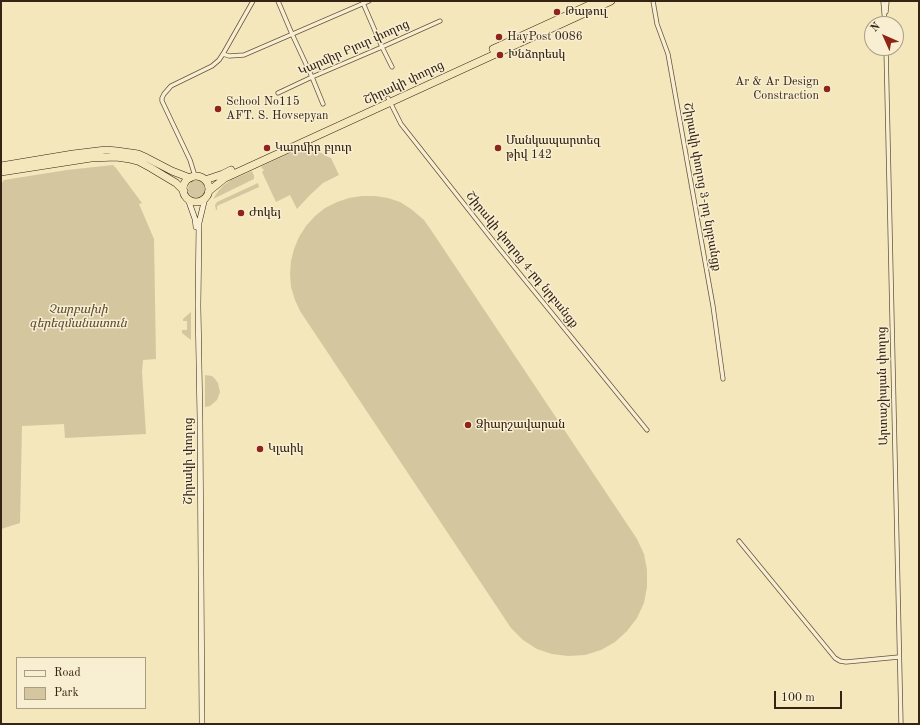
<!DOCTYPE html>
<meta charset="utf-8">
<style>
body{margin:0}
#map{position:relative;width:920px;height:725px;overflow:hidden;background:#f4e7bb;font-family:"Old Standard TT",serif}
canvas{display:block}
.frame{position:absolute;inset:0;border:2px solid #362313;pointer-events:none}
.legend{position:absolute;left:16px;top:657px;width:130px;height:52px;box-sizing:border-box;background:#f8efd3;border:1px solid #aa9d86;margin:0;padding:5px 7px;list-style:none;font-size:12px;color:#362313}
.legend li{display:flex;align-items:center;gap:8px;height:20px}
.legend b{width:20px;border:1px solid #aa9d86}
.north{position:absolute;left:864px;top:16px;width:40px;height:40px;box-sizing:border-box;background:#f8efd3;border:1px solid #aa9d86;border-radius:50%;rotate:315deg;font-size:11px;font-weight:700;line-height:16px;text-align:center;color:#362313}
.north::after{content:'';display:block;margin:auto;width:14px;height:18px;background:#8f2418;clip-path:polygon(50% 0,100% 100%,50% 72%,0 100%)}
.scale{position:absolute;left:774px;top:691px;width:68px;height:18px;box-sizing:border-box;border:2px solid #362313;border-top:0;padding-left:5px;font-size:12px;line-height:14px;white-space:nowrap;color:#362313;-webkit-text-stroke:3px #f8efd3;paint-order:stroke}
</style>
<div id="map">
<canvas width="920" height="725"></canvas>
<div class="frame"></div>
<ul class="legend">
<li><b style="height:5px;background:#f8efd3"></b>Road</li>
<li><b style="height:11px;background:#d4c69e"></b>Park</li>
</ul>
<div class="north">N</div>
<div class="scale">100 m</div>
</div>
<script>
const g = document.querySelector('canvas').getContext('2d');
g.lineJoin = 'round';
function fillPath(path, color) {
  g.fillStyle = color;
  g.fill(path, 'evenodd');
}
function poly(rows) {
  const path = new Path2D();
  for (const r of rows) {
    if (r.length === 3) {
      path.moveTo(r[0] + r[2], r[1]);
      path.arc(r[0], r[1], r[2], 0, 2 * Math.PI);
      continue;
    }
    path.moveTo(r[0], r[1]);
    for (let i = 2; i < r.length; i += 2) path.lineTo(r[i], r[i + 1]);
  }
  return path;
}
function trace(path, color, width, dash) {
  g.strokeStyle = color;
  g.lineWidth = width;
  g.lineCap = dash ? 'butt' : 'round';
  g.setLineDash(dash || []);
  g.stroke(path);
}
function write(font, color, halo, rows, align = 'center') {
  g.font = font + ' "Old Standard TT","Noto Serif Armenian",serif';
  g.lineWidth = 3;
  g.setLineDash([]);
  g.textBaseline = 'middle';
  g.strokeStyle = halo;
  g.fillStyle = color;
  for (const [text, x, y, turn = 0] of rows) {
    g.save();
    g.translate(x, y);
    g.rotate((+turn || 0) * Math.PI / 180);
    g.textAlign = isNaN(turn) ? turn : align;
    if (halo) g.strokeText(text, 0, 0);
    g.fillText(text, 0, 0);
    g.restore();
  }
}
const green = poly([
 [312,143,317,150,326,156,331,158,339,175,323,183,310,195,297,209,290,195,276,202,262,172,264,170,262,168,261,169,262,166],
 [113,165,116,168,142,203,139,204,154,239,156,359,143,360,142,372,146,434,65,438,64,424,22,426,20,523,1,529,1,184,4,180,67,170],
 [252,171,254,176,254,179,213,199,219,190,224,185,231,180],
 [197,189,9],
 [258,183,259,187,217,206,217,210,216,210,215,205,217,202],
 [362,196,375,196,388,198,400,202,411,209,424,220,433,233,637,539,644,554,647,570,647,587,644,603,637,618,627,631,615,642,601,650,585,655,568,656,552,654,537,649,523,640,511,628,300,311,295,300,291,287,290,274,291,261,294,249,299,237,306,226,315,216,325,208,337,202,349,198],
 [191,312,191,340,182,333,182,330,187,330,187,321,183,321,183,319],
 [205,375,212,376,215,379,218,383,220,392,217,400,210,406,205,407]
]);
const street = poly([
 [278,1,292,34,312,77,323,104],
 [653,1,657,24,668,54,713,306,723,379],
 [883,1,885,24],
 [363,3,382,47,392,67],
 [886,12,887,1],
 [886,48,901,724],
 [223,54,229,56,244,55,369,1],
 [278,93,312,77,382,47,440,21],
 [388,98,401,124,498,247,647,430],
 [195,176,190,160,162,101,162,98,164,94,171,86,212,66,219,60,223,54,253,1],
 [739,541,835,658,840,661,846,662,899,657]
]);
const secondary = poly([
 [188,199,195,219,196,227],
 [202,724,200,420,198,306,199,223,205,198]
]);
const highway = poly([
 [493,49,598,1],
 [1,166,73,154,106,150,117,151,138,154,147,158,172,171,190,178],
 [1,172,91,158,116,157,130,159,138,161,151,168,176,183,184,191],
 [196,189,13],
 [205,180,223,174,231,170],
 [209,191,225,178,611,1]
]);
const markers = [
 [557,12,4,"#8f2418"],
 [499,37,4,"#8f2418"],
 [500,55,4,"#8f2418"],
 [827,89,4,"#8f2418"],
 [218,109,4,"#8f2418"],
 [267,148,4,"#8f2418"],
 [498,148,4,"#8f2418"],
 [241,213,4,"#8f2418"],
 [468,425,4,"#8f2418"],
 [260,449,4,"#8f2418"]
];
const poiNames = [
 ["Թաթուլ",565,12],
 ["HayPost 0086",507,37],
 ["Խնձորեսկ",508,55],
 ["Ar & Ar Design",819,82,"right"],
 ["Constraction",819,96,"right"],
 ["School No115",226,102],
 ["AFT. S. Hovsepyan",226,116],
 ["Մանկապարտեզ",506,141],
 ["թիվ 142",506,155],
 ["Կարմիր բլուր",275,148],
 ["Ժոկեյ",249,213],
 ["Ձիարշավարան",476,425],
 ["Կլաիկ",268,449]
];
const streetNames = [
 ["Կարմիր Բլուր փողոց",354,48,-24],
 ["Շիրակի փողոց",404,83,-25],
 ["Շիրակի փողոց 3-րդ նրբանցք",702,187,80],
 ["Շիրակի փողոց 4-րդ նրբանցք",522,260,51],
 ["Արտաշիսյան փողոց",883,386,-91],
 ["Շիրակի փողոց",189,461,-90]
];
const parkNames = [
 ["Չարբախի",78,310],
 ["գերեզմանատուն",78,324]
];
fillPath(green, '#d4c69e');
trace(street, '#66543d', 5);
trace(secondary, '#362313', 6);
trace(highway, '#362313', 8);
trace(street, '#f8efd3', 3.5);
trace(secondary, '#f8efd3', 5);
trace(highway, '#f4e7bb', 7);
for (const [x, y, r, color] of markers) {
  const dot = new Path2D();
  dot.arc(x, y, r, 0, 2 * Math.PI);
  g.fillStyle = color;
  g.fill(dot);
  trace(dot, '#f8efd3', 1.5);
}
write('12px', '#362313', '#f8efd3', poiNames, 'left');
write('12px', '#362313', '#f8efd3', streetNames);
write('italic 12px', '#5e4c36', '#f8efd3', parkNames);
</script>
